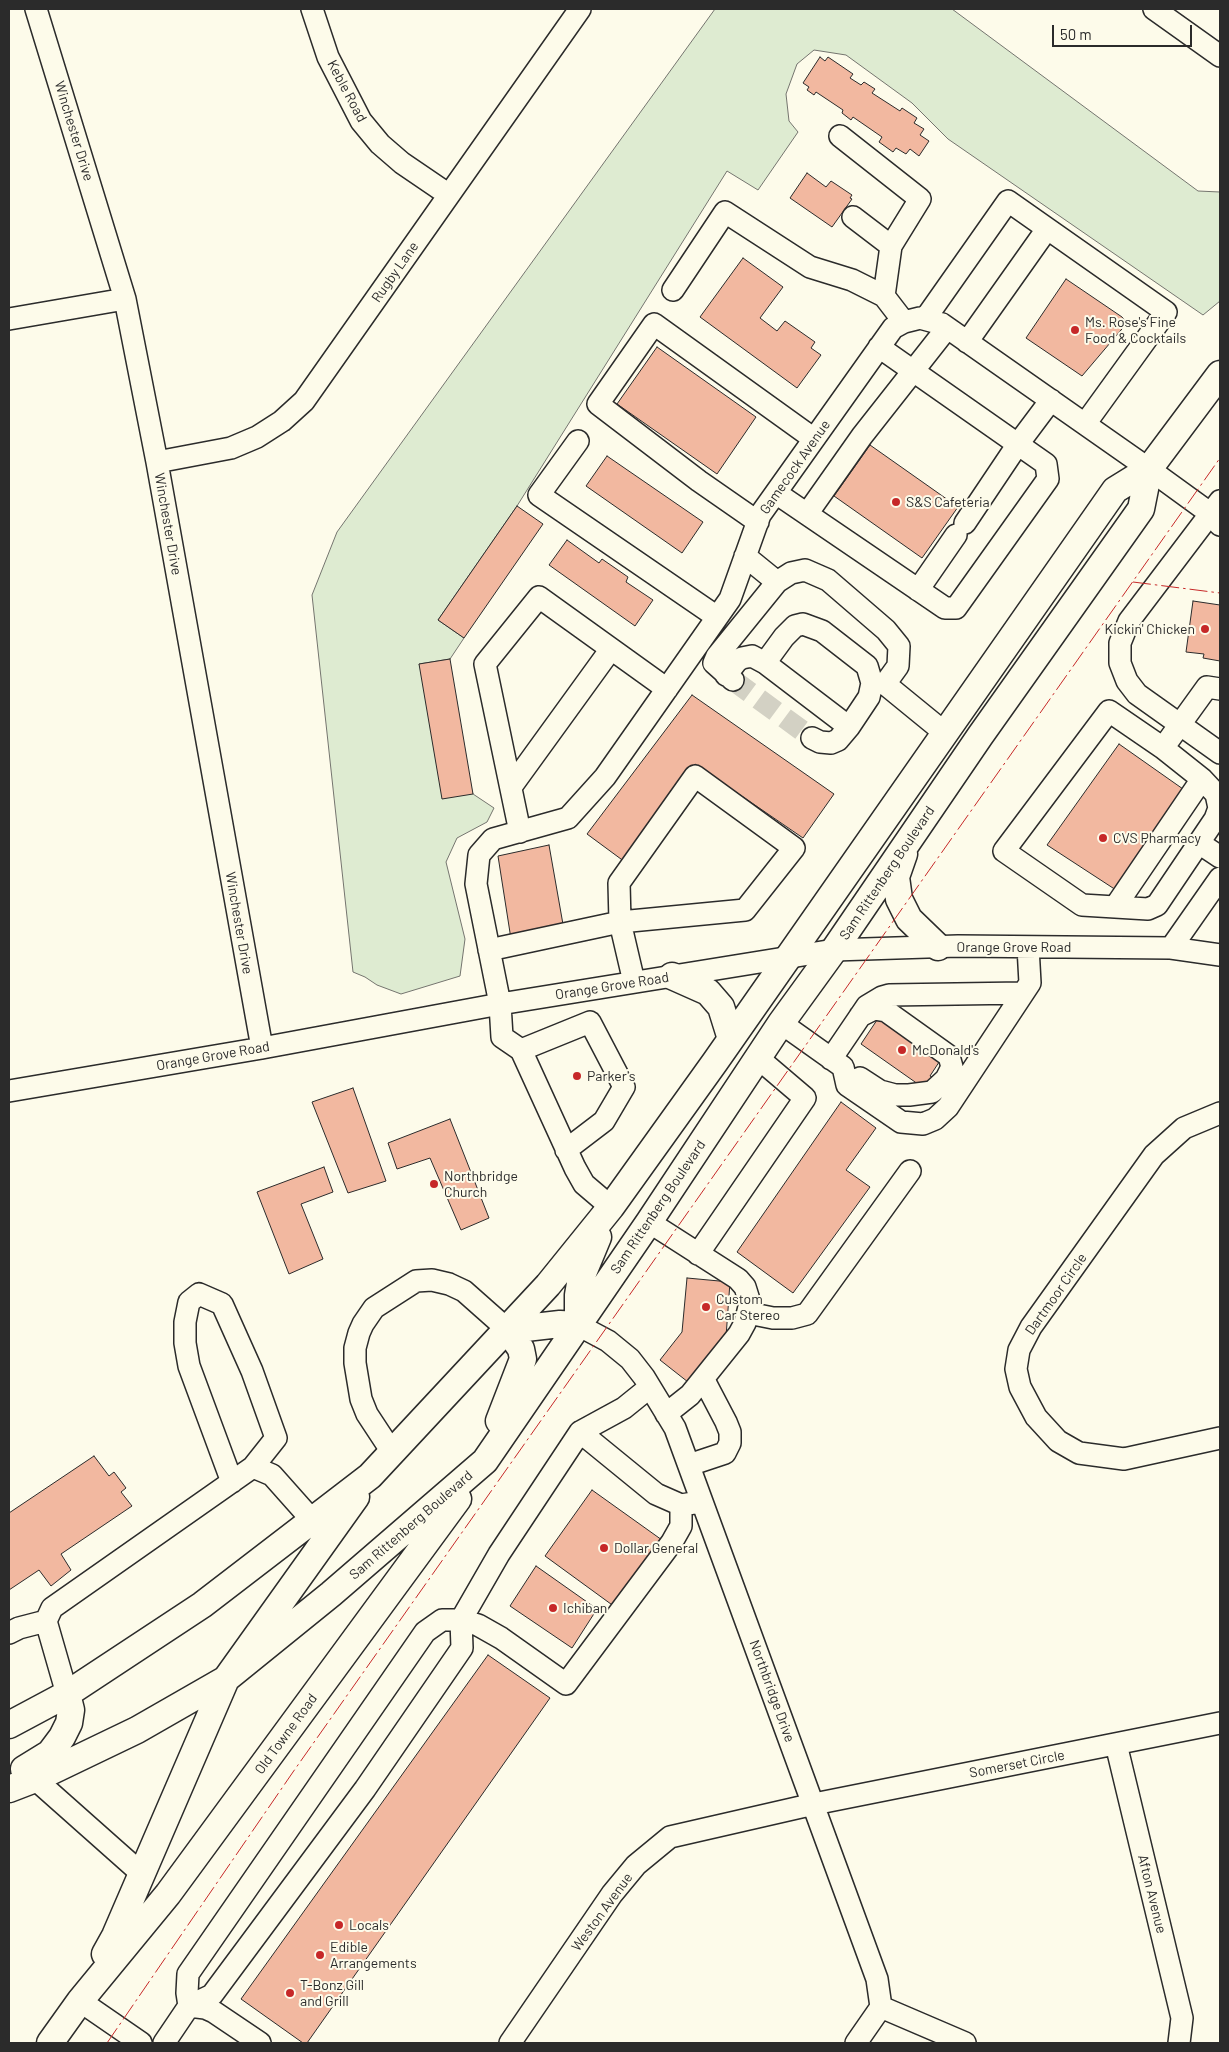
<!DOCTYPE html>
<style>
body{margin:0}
#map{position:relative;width:1229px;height:2052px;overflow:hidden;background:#fdfbea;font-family:Barlow,sans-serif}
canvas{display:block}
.frame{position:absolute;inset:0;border:10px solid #2b2b2b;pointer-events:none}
.scale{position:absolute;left:1052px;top:25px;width:140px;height:22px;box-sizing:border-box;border:2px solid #2b2b2b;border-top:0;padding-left:6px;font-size:15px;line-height:18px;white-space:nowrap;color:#2b2b2b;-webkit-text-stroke:4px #fdfbea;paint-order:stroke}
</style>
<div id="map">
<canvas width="1229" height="2052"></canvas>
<div class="frame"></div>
<div class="scale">50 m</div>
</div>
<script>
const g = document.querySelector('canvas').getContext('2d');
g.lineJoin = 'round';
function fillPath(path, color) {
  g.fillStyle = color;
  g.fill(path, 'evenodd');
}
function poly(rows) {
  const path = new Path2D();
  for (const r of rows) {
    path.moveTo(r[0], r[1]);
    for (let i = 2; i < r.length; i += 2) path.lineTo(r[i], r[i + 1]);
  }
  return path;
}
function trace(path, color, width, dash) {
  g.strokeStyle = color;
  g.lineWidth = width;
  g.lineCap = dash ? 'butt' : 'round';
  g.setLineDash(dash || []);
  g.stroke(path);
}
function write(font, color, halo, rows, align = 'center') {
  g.font = font + ' Barlow,sans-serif';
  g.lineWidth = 4;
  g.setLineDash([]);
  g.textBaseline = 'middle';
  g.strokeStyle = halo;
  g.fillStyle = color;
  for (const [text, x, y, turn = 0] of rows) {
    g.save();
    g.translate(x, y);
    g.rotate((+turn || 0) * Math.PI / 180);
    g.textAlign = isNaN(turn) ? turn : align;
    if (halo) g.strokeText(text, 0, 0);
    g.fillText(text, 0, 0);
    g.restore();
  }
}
const green = poly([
 [715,9,952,9,1198,191,1220,192,1220,301,1203,315,948,139,912,103,846,55,814,50,797,64,786,94,789,121,798,132,758,190,727,171,517,506,438,620,464,638,450,659,419,664,473,794,494,808,487,822,457,838,446,862,465,939,460,976,401,994,377,985,365,977,353,972,312,595,337,532,715,9]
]);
const building = poly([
 [820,57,825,61,828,57,853,74,850,78,861,85,864,82,875,89,872,93,900,111,902,108,917,118,914,123,924,129,920,135,929,141,919,156,910,149,906,154,896,148,893,152,879,142,882,137,853,117,851,120,842,113,843,110,816,92,814,95,807,90,809,87,803,83,820,57],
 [807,173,826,187,831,181,852,195,850,198,852,199,832,227,790,198,807,173],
 [743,258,783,287,760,318,777,331,785,321,815,342,811,348,821,355,797,388,700,317,743,258],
 [1066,279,1122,317,1127,323,1082,376,1026,338,1066,279],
 [657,347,756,417,717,474,617,404,657,347],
 [870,445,958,507,922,558,834,496,870,445],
 [607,456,703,522,682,553,586,486,607,456],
 [517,506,543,524,464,638,438,620,517,506],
 [567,540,599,563,602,559,628,577,626,582,653,600,635,626,549,565,567,540],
 [1193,601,1220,605,1220,661,1203,658,1204,654,1186,652,1193,601],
 [450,659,473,794,442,799,419,664,450,659],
 [692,695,834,794,803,838,695,764,625,862,587,834,692,695],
 [1119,744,1183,789,1116,890,1047,845,1119,744],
 [549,845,564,930,511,939,498,856,549,845],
 [881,1014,943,1056,930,1076,932,1077,925,1089,861,1044,881,1014],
 [353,1088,386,1181,348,1193,312,1102,353,1088],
 [841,1102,876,1128,846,1170,870,1187,793,1293,737,1252,841,1102],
 [450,1119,489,1218,461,1230,430,1158,397,1169,388,1143,450,1119],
 [324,1167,333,1192,301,1204,323,1259,289,1274,257,1192,324,1167],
 [687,1278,730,1282,726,1337,688,1382,660,1360,682,1332,687,1278],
 [94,1456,109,1476,114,1472,126,1488,121,1492,132,1506,61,1554,71,1570,51,1586,39,1570,9,1590,9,1513,94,1456],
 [592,1490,662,1540,615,1607,545,1556,592,1490],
 [536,1566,597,1609,572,1648,510,1606,536,1566],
 [488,1655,550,1698,307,2043,303,2043,241,1999,488,1655]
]);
const minorTunnel = poly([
 [733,680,812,738]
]);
const minor = poly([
 [36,9,125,299,157,462,262,1048],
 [312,9,328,57,361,121,380,144,402,163,449,195],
 [1154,9,1220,56],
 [840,136,920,199,891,246,884,296],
 [853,217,891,246],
 [673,290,725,212,810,267,852,280,884,296,904,322],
 [9,319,125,299],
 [925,319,1008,201,1166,312,1085,424],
 [967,342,1047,229],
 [578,441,539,495,717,617],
 [157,462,231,448,257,437,282,421,304,401,580,9],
 [776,493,945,608,956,608,1048,479,1046,464,879,347],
 [1220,501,1129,621,1120,643,1120,663,1127,681,1137,694,1220,753],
 [807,514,862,436,947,328],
 [758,522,699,481,598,404,654,324,814,439],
 [965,523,1018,444,1051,400],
 [745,556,777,582],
 [918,590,956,535],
 [765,663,784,637,795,626,803,624,822,631,867,666,872,683,869,697,849,727,838,740,831,743,820,742,812,738],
 [726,675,737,661,742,658,752,656,765,663,849,727],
 [733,680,714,663,717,656,777,582,791,573,805,570,828,580,886,630,899,646,898,666,885,684],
 [872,683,885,684,945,733],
 [1163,748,1202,779,1216,794,1219,808,1215,819,1157,905,1148,909,1082,905,1004,851,1109,711,1163,748,1207,687,1220,689],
 [511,787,611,649],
 [520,832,485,664,539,597,667,689],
 [1199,843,1220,857],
 [1115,907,1202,779],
 [1171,948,1220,878],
 [489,950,620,922,619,883,695,776,794,848,745,910,620,922,634,982],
 [781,1023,843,1067,847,1085,901,1122,923,1124,935,1119,948,1107,1030,983,1028,947],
 [521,1050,590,1022,624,1087,604,1121,566,1150],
 [831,1059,867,1006,882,997,889,995,1023,993],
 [860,1078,880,1091,895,1095,909,1095,932,1092,946,1079,952,1067,949,1056,886,1011,874,1009,860,1016],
 [9,1091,262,1048,500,1004,834,950,958,946,1171,948,1220,955],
 [1220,1113,1184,1128,1154,1155,1031,1327,1019,1350,1016,1369,1020,1387,1036,1417,1058,1441,1079,1453,1124,1459,1220,1438],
 [611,1207,584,1184,575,1168,521,1050,502,1037,500,1004,476,884,479,855,493,839,568,818,605,777,730,599,760,515,893,328,904,322,920,318,942,324,1149,469,1211,514,1220,525],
 [649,1222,738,1279,745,1287,750,1303,745,1323,739,1334,690,1395,666,1414],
 [698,1254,805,1098,758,1058],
 [748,1313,773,1318,792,1318,807,1314,910,1171],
 [578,1325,608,1341,630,1359,644,1377,675,1428,877,1979,881,2007,965,2043],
 [650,1387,624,1408,580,1432,499,1554,461,1620,478,1625,501,1638,566,1684,672,1542,681,1526,681,1505],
 [580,1432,656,1494,681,1505,694,1503],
 [392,1452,367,1414,361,1399,355,1363,355,1348,359,1333,363,1324,374,1308,416,1281,432,1280,449,1284,464,1291,508,1330],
 [689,1465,725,1453,730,1443,730,1432,726,1422,704,1380],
 [253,1467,272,1475,312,1520],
 [9,1633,19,1628,46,1621],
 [67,1694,46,1621,52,1608,253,1467,276,1438,252,1371,222,1304,199,1294,189,1302,185,1322,185,1343,189,1366,232,1482],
 [1116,1744,1182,2018,1179,2043],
 [35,1779,142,1874],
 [80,2001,141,2043],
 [189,2006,205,2008,214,2012,260,2043],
 [164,2043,189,2006,212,1995,365,1789,462,1648,461,1620,442,1620,425,1632,188,1974,187,1993,189,2006],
 [510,2043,612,1894,636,1865,670,1837,814,1804,1220,1723],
 [856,2043,881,2007]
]);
const major = poly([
 [904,854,896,877,899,899,909,919,938,947],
 [672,976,708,992,721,1007,731,1039],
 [578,1325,578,1295,581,1278,598,1237],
 [499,1421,523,1359,521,1349,508,1330,560,1324,578,1325],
 [9,1725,67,1694,202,1605,370,1476,548,1285,611,1207,715,1062,1115,490,1149,469,1220,374],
 [24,1769,50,1753,62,1737,69,1723,71,1710,67,1694],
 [9,1789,35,1779,137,1730,226,1679,331,1594,485,1461,649,1222,781,1023,834,950,980,736,1141,509,1149,469],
 [105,1954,115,1936,226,1679,356,1497],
 [50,2043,80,2001,168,1894,458,1499]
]);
const power = poly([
 [1133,582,1220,593],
 [107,2043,293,1772,1220,458]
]);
const markers = [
 [1075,330,5,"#c62828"],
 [896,502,5,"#c62828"],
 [1205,629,5,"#c62828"],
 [1103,838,5,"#c62828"],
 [902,1050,5,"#c62828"],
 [577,1076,5,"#c62828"],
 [434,1184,5,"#c62828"],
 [706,1307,5,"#c62828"],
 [604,1548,5,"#c62828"],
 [553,1608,5,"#c62828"],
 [339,1925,5,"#c62828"],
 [320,1955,5,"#c62828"],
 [290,1993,5,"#c62828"]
];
const streetNames = [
 ["Keble Road",347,91,62],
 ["Winchester Drive",74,131,73],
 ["Rugby Lane",395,272,-55],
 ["Gamecock Avenue",795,467,-55],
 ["Winchester Drive",168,524,80],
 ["Sam Rittenberg Boulevard",887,873,-56],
 ["Winchester Drive",239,923,80],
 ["Orange Grove Road",1014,947],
 ["Orange Grove Road",612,986,-9],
 ["Orange Grove Road",213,1056,-10],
 ["Sam Rittenberg Boulevard",658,1207,-56],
 ["Dartmoor Circle",1056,1294,-55],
 ["Sam Rittenberg Boulevard",411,1525,-41],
 ["Northbridge Drive",772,1691,70],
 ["Old Towne Road",286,1734,-54],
 ["Somerset Circle",1017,1764,-11],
 ["Afton Avenue",1152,1894,76],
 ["Weston Avenue",602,1912,-54]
];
const poiNames = [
 ["Ms. Rose's Fine",1085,322],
 ["Food & Cocktails",1085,338],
 ["S&S Cafeteria",906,502],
 ["Kickin' Chicken",1195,629,"right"],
 ["CVS Pharmacy",1113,838],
 ["McDonald's",912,1050],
 ["Parker's",587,1076],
 ["Northbridge",444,1176],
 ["Church",444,1192],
 ["Custom",716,1299],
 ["Car Stereo",716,1315],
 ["Dollar General",614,1548],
 ["Ichiban",563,1608],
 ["Locals",349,1925],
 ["Edible",330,1947],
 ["Arrangements",330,1963],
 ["T-Bonz Gill",300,1985],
 ["and Grill",300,2001]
];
fillPath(green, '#deebd1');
trace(green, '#74746e', 1);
fillPath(building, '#f2b8a0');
trace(building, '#2b2b2b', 1);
trace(minorTunnel, '#d3d1c4', 21, [21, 11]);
trace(minor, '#2b2b2b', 24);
trace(major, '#2b2b2b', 29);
trace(minor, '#fdfbea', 21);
trace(major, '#fdfbea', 26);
trace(power, '#c62828', 1, [18, 4, 2.5, 4]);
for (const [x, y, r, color] of markers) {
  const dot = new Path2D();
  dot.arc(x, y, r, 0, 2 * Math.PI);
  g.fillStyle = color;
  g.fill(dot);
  trace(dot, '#fdfbea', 2);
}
write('14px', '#2b2b2b', '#fdfbea', streetNames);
write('14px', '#2b2b2b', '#fdfbea', poiNames, 'left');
</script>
